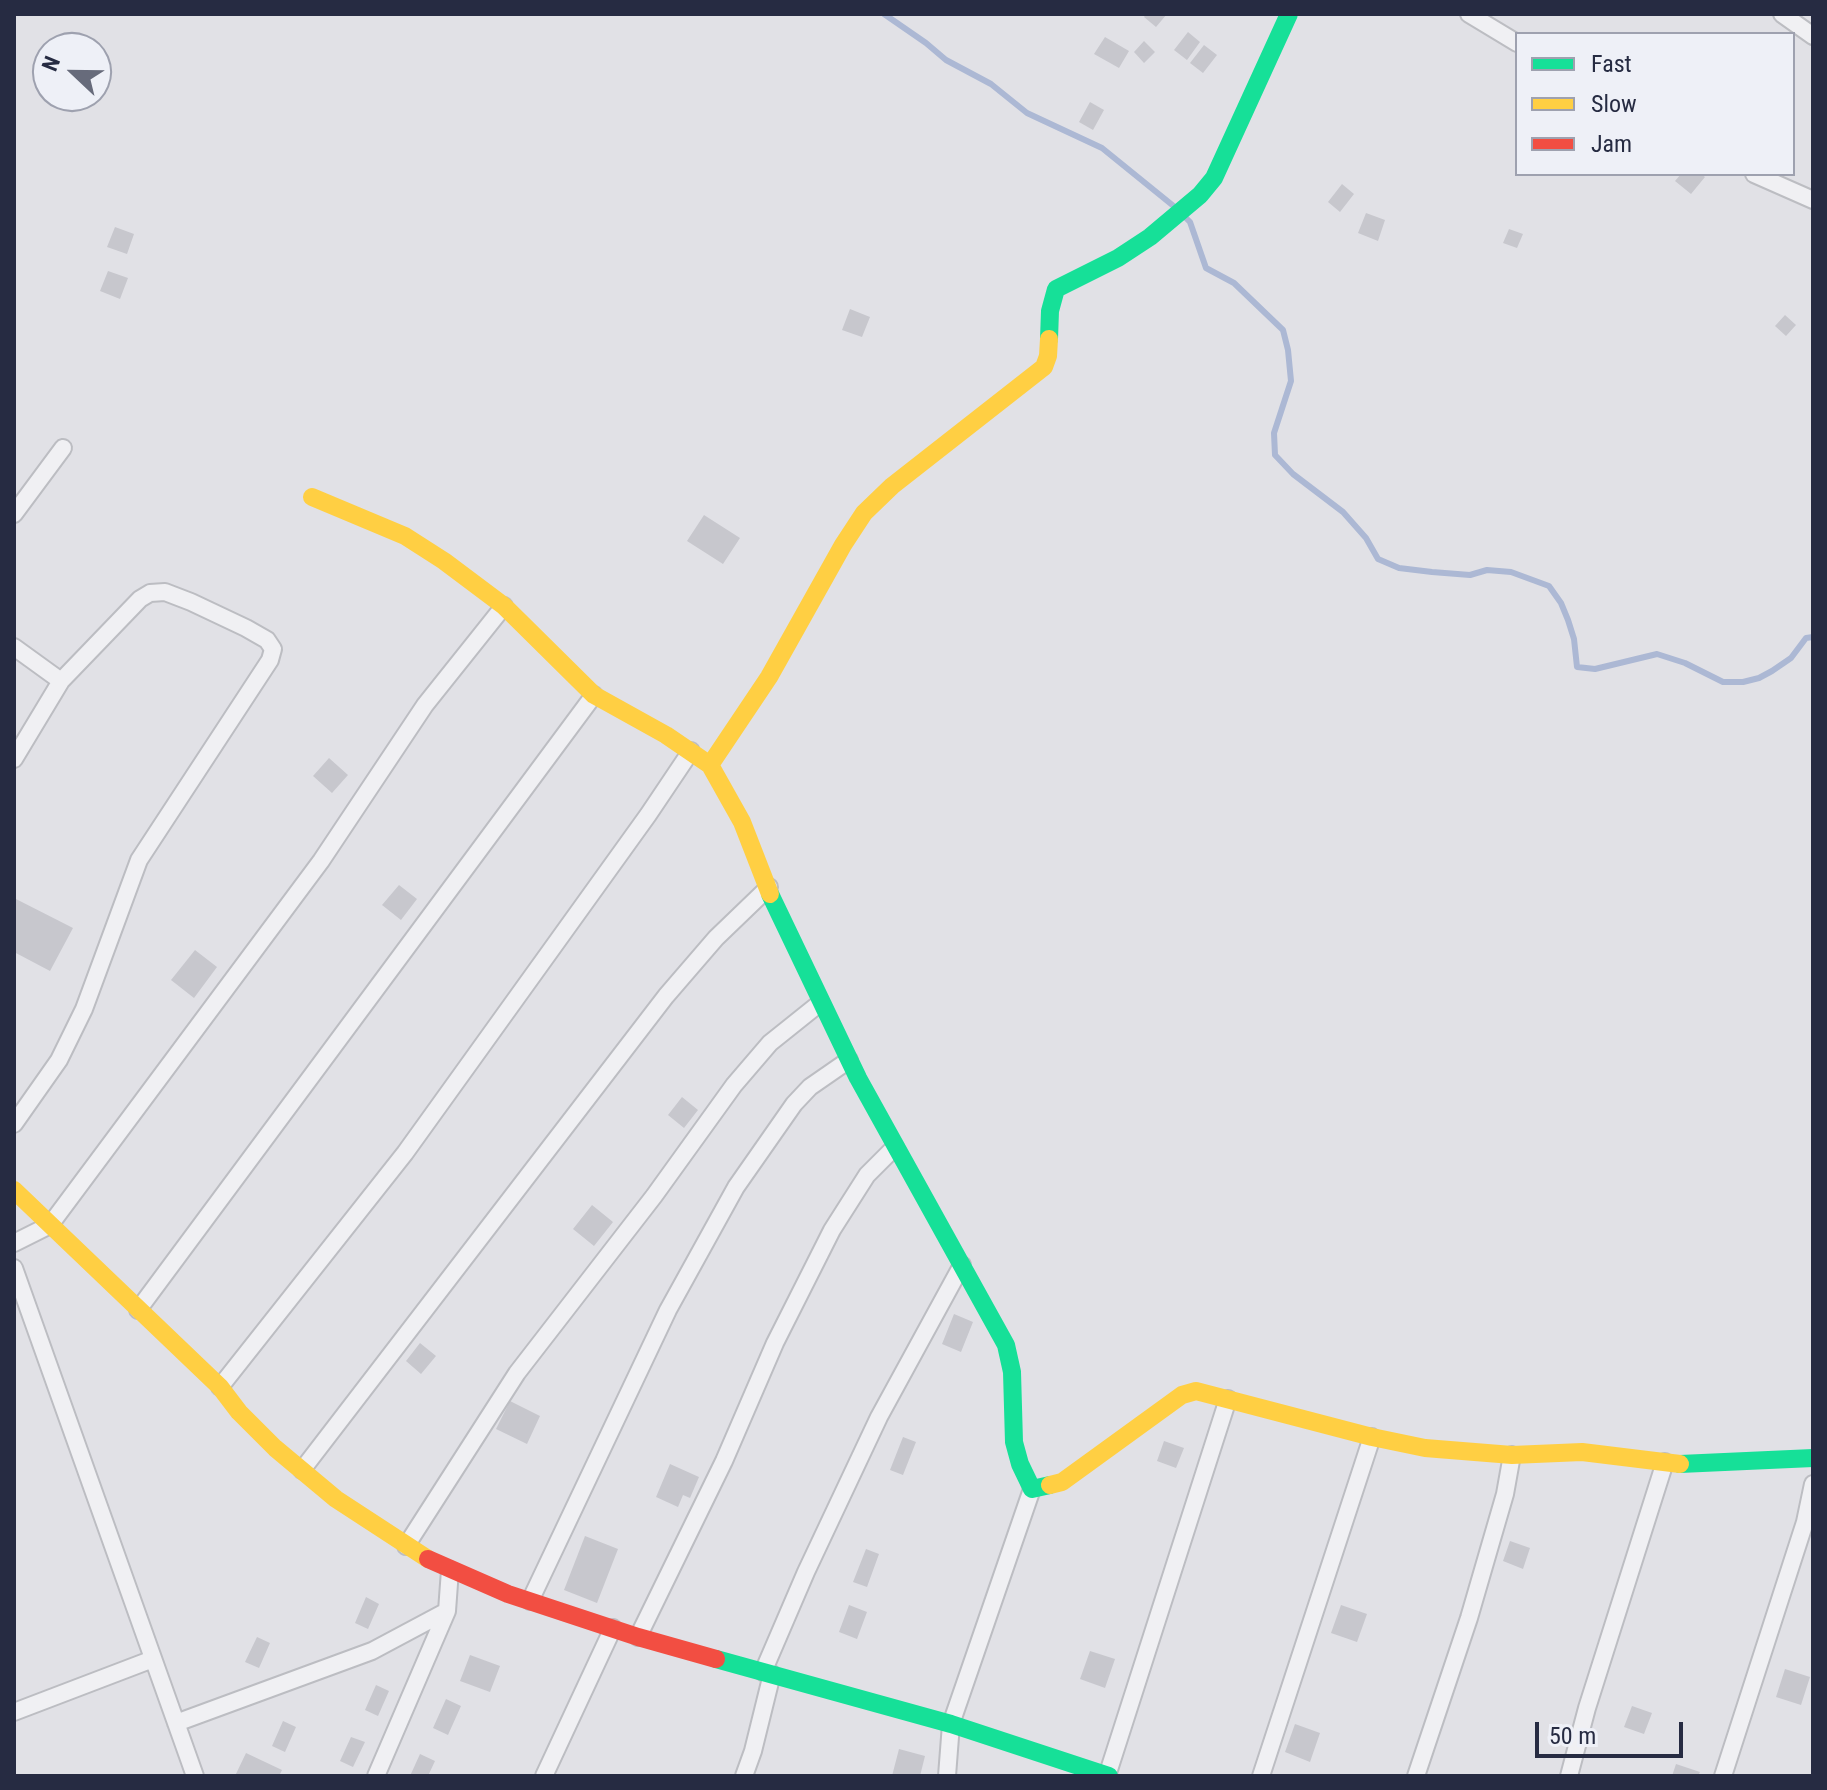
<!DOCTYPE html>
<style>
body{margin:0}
#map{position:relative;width:1827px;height:1790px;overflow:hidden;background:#e1e1e6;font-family:"Roboto Condensed",sans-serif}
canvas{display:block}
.frame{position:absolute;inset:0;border:16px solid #262b42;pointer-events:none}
.legend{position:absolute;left:1515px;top:32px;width:280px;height:144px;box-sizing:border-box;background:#eef0f7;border:2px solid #9ea1af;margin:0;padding:10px 14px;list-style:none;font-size:24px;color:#262b42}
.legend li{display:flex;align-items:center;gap:16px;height:40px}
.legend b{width:40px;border:2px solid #9ea1af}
.north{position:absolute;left:32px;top:32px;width:80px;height:80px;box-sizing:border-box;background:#eef0f7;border:2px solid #9ea1af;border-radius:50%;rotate:292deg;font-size:22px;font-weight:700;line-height:32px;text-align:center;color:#262b42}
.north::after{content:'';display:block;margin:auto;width:28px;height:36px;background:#676b7b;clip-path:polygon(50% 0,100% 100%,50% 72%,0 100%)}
.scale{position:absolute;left:1535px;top:1722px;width:148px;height:36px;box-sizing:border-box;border:4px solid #262b42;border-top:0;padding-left:10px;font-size:24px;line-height:28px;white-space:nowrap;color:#262b42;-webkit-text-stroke:6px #eef0f7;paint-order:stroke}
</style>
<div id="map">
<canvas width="1827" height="1790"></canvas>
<div class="frame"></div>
<ul class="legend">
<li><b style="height:10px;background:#16e098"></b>Fast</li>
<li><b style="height:10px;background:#ffcf43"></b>Slow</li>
<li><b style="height:10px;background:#f24e42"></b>Jam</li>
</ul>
<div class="north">N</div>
<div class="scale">50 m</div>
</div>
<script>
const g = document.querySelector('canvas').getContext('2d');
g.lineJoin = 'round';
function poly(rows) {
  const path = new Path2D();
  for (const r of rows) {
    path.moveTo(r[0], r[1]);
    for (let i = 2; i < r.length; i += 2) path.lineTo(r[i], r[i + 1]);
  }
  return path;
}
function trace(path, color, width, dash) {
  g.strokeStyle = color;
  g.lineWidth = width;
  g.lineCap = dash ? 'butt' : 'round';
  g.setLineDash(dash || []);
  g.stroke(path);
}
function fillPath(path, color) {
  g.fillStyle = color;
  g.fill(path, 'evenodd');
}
const stream = poly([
 [884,14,926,43,946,60,991,84,1027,113,1102,148,1176,208],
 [1184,216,1190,222,1206,268,1234,283,1283,330,1288,350,1291,381,1274,433,1275,455,1293,474,1343,512,1366,538,1378,559,1399,568,1432,572,1470,575,1487,570,1511,572,1549,586,1561,603,1568,620,1574,639,1577,667,1595,669,1657,654,1685,663,1723,682,1743,682,1759,678,1772,671,1791,658,1806,638,1813,637]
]);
const building = poly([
 [1146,14,1167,14,1156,27,1144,17],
 [1188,32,1200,42,1187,60,1174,50],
 [1105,37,1129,51,1119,68,1094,54],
 [1144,41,1155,52,1144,63,1134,52],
 [1204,45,1217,55,1203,73,1190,63],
 [1090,102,1104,110,1093,130,1079,122],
 [1681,174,1701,174,1705,177,1691,194,1675,181],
 [1342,184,1354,194,1340,212,1328,202],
 [1366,213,1385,220,1378,241,1358,233],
 [115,227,134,234,127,254,107,247],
 [1509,229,1523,234,1517,248,1503,243],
 [108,271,128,278,120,299,100,291],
 [850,309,870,317,862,337,842,330],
 [1785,315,1796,325,1786,336,1775,326],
 [704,515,740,538,723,564,687,541],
 [329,758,348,775,332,793,313,776],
 [399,885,417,899,401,920,382,905],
 [14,898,73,928,50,971,14,952],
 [195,950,217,967,194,998,171,980],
 [682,1097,698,1110,684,1128,668,1115],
 [592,1205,613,1222,594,1246,573,1229],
 [954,1314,973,1322,961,1352,942,1344],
 [420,1343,436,1356,421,1374,406,1361],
 [510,1401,540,1416,527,1444,496,1429],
 [903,1437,916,1442,903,1475,890,1470],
 [1164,1441,1184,1448,1176,1468,1157,1461],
 [670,1464,699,1477,690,1498,683,1495,678,1507,656,1497],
 [585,1536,618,1549,597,1603,564,1590],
 [1510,1541,1530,1548,1523,1569,1503,1561],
 [866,1549,879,1554,867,1587,853,1582],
 [366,1597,379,1604,368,1629,355,1623],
 [849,1605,867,1612,857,1639,839,1632],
 [1341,1605,1367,1614,1357,1642,1331,1633],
 [257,1637,270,1643,259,1668,245,1662],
 [1090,1651,1115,1659,1105,1688,1080,1679],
 [470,1655,500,1666,490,1692,460,1681],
 [1785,1669,1810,1677,1801,1705,1776,1697],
 [376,1685,389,1691,378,1716,365,1710],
 [446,1699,461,1706,448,1735,433,1728],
 [1632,1706,1652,1713,1644,1734,1624,1727],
 [283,1721,296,1727,285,1752,272,1746],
 [1295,1724,1320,1733,1310,1762,1285,1752],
 [351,1737,365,1742,353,1767,340,1761],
 [899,1749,925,1756,920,1776,892,1776],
 [246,1753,282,1770,279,1776,235,1776],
 [420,1754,435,1761,428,1776,410,1776],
 [1676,1764,1700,1772,1698,1776,1672,1776]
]);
const street = poly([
 [1469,14,1517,43],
 [1782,14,1813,36],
 [1754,174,1813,200],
 [14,514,63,448],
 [14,647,61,681],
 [14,759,61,681,140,599,150,593,165,592,191,602,246,628,267,640,273,649,270,660,139,860,84,1009,59,1060,14,1124],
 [14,1243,50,1225,321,861,425,705,504,606],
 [14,1268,195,1776],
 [138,1310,594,695],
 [220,1387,405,1153,648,815,691,751],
 [302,1470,666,996,716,938,769,887],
 [406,1546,517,1373,654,1196,734,1085,770,1043,820,1003],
 [530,1601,668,1310,736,1187,794,1104,810,1087,849,1060],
 [638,1637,724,1461,775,1343,832,1230,867,1175,895,1147],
 [763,1672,806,1572,879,1417,962,1265],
 [14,1712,153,1659],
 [176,1723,372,1651,447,1611],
 [376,1776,447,1611,450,1570],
 [544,1776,613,1628],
 [744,1776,753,1751,772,1674],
 [947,1776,951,1724,1032,1489],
 [1107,1776,1228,1399],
 [1261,1776,1372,1437],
 [1416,1776,1469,1618,1505,1494,1512,1455],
 [1569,1776,1587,1708,1665,1462],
 [1723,1776,1805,1522,1813,1484]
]);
const fast = poly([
 [1049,339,1050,311,1056,289,1118,258,1150,237,1200,195,1214,178,1289,14],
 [770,894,858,1078,1006,1345,1012,1372,1014,1442,1020,1464,1032,1489,1050,1485],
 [1680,1464,1813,1458],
 [716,1659,951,1724,1109,1776]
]);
const slow = poly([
 [312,497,405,536,444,561,504,606,594,695,666,735,710,765,742,822,770,894],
 [710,765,769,677,843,545,864,513,892,486,1044,367,1048,356,1049,339],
 [14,1190,220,1387,239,1412,275,1448,336,1499,428,1559],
 [1050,1485,1062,1482,1182,1395,1196,1391,1372,1437,1425,1448,1512,1455,1582,1452,1680,1464]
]);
const jam = poly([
 [428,1559,508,1594,638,1637,716,1659]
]);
trace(stream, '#acb8d4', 6);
fillPath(building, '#c7c7cd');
trace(street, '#bcbdc2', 20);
trace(street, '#f0f0f3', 16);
trace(fast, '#16e098', 18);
trace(slow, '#ffcf43', 18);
trace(jam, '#f24e42', 18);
</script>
